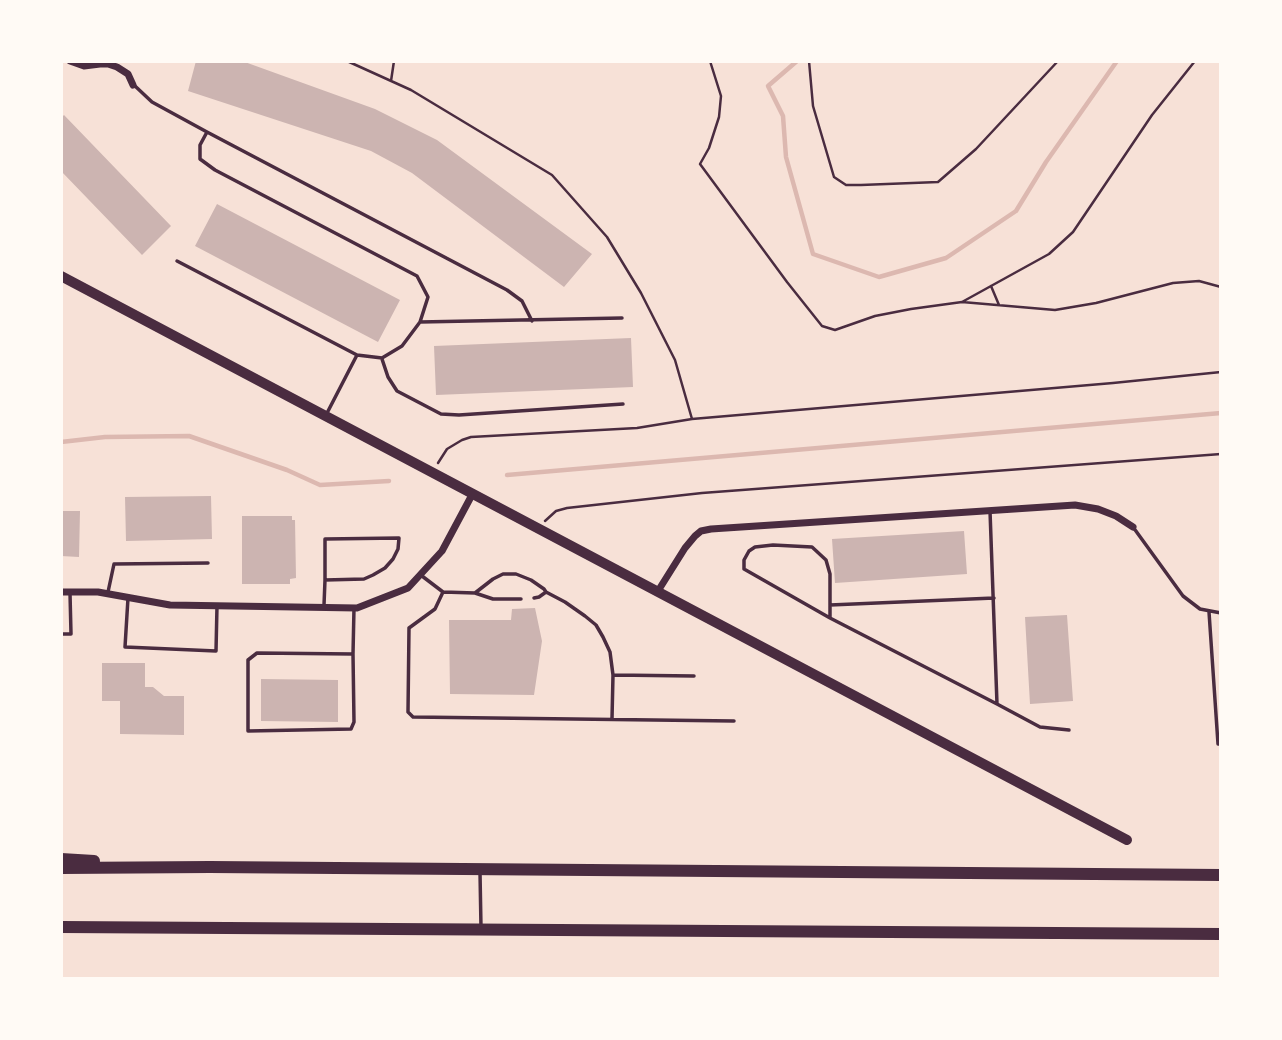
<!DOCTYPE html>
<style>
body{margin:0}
#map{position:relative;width:1282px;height:1040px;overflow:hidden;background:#f7e1d7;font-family:Commissioner,sans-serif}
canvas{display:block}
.frame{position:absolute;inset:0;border:63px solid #fffaf5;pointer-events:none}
</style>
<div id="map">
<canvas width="1282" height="1040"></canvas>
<div class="frame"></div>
</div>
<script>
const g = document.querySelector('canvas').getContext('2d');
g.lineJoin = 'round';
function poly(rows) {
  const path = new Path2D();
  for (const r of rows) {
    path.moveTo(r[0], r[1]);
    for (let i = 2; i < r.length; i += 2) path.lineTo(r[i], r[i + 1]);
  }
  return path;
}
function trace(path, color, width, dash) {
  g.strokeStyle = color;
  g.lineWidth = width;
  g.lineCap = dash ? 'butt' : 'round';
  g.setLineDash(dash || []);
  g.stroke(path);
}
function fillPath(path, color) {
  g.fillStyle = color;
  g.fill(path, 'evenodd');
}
const stream = poly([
 [797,61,768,86,783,116,786,157,813,254,879,277,946,258,1016,211,1046,162,1117,61],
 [61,442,105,437,189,436,287,470,320,485,389,481],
 [507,475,1221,413]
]);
const building = poly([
 [196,61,242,61,375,109,437,140,592,254,564,287,412,173,371,151,188,91],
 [64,115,171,226,142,255,61,171,61,118],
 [217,204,400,300,378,342,195,246],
 [631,338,633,387,436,395,434,346],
 [211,496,212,539,126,541,125,497],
 [61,511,80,511,79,557,61,556],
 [242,516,292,516,292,520,295,520,296,578,290,579,290,584,242,584],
 [964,531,967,574,835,583,832,539],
 [535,608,542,641,534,695,450,694,449,620,511,620,512,609],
 [1067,615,1073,701,1030,704,1025,617],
 [102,663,145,663,145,687,153,687,164,696,184,696,184,735,120,734,120,701,102,701],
 [261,679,338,680,338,722,261,721]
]);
const path = poly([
 [347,61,411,90,552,175,607,237,641,293,675,360,692,419],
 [710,61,721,96,719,117,709,148,700,164,787,282,822,326,835,330,875,316,911,309,962,302,1055,310,1096,303,1173,283,1199,281,1221,287],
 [809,61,813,106,834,177,846,185,861,185,938,182,976,149,1058,61],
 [391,81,394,61],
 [991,286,999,305],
 [962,302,1049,254,1073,232,1152,115,1195,61],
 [438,463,447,449,462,440,471,437,637,428,692,419,1113,383,1221,372],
 [545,521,556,511,567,508,702,493,1221,454]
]);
const service = poly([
 [135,86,152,102,207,132,507,290,522,301,532,321],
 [177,261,357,355,382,358,402,346,420,322,428,297,417,276,215,170,200,159,200,145,207,132],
 [420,322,622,318],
 [382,359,388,377,397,391,441,414,459,415,623,404],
 [326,415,357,355],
 [1133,527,1183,596,1200,609,1221,613],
 [422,576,443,592,435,609,409,628,408,712,413,717,734,721],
 [108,592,114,564,208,563],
 [443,592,475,593],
 [546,592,565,602,585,616,596,625,603,637,610,652,613,675,612,719],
 [128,598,125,647,216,651,217,606],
 [521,599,493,599,475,593,493,579,503,574,516,574,531,580,544,589,546,592,539,597,534,598],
 [324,605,325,580,325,539,399,538,398,549,393,559,385,568,373,575,364,579,325,580],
 [830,605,994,598],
 [1209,612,1218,744,1221,744],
 [830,618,830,574,826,560,812,547,773,545,755,547,749,551,744,560,744,569,830,618,997,704,990,511],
 [61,634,71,634,70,593],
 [353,654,354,722,351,729,248,731,248,660,257,653,353,654,354,608],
 [613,675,694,676],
 [997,704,1040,727,1069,730],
 [480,872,481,928]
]);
const minor = poly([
 [70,61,84,66,100,64,108,64,117,67,128,74,133,85],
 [658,591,685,548,695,536,701,531,711,529,1075,505,1098,509,1116,516,1133,527],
 [61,592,98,592,170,605,357,608,408,588,442,551,473,493]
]);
const secondary = poly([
 [61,276,1127,840]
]);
const motorway = poly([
 [61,859,94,861],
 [61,868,210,867,1221,875],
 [61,927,1221,934]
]);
trace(stream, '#dcb8b0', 4.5);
fillPath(building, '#ccb4b1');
trace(path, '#4a2c40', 2.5);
trace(service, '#4a2c40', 3.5);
trace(minor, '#4a2c40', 7);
trace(secondary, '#4a2c40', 10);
trace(motorway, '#4a2c40', 12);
</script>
